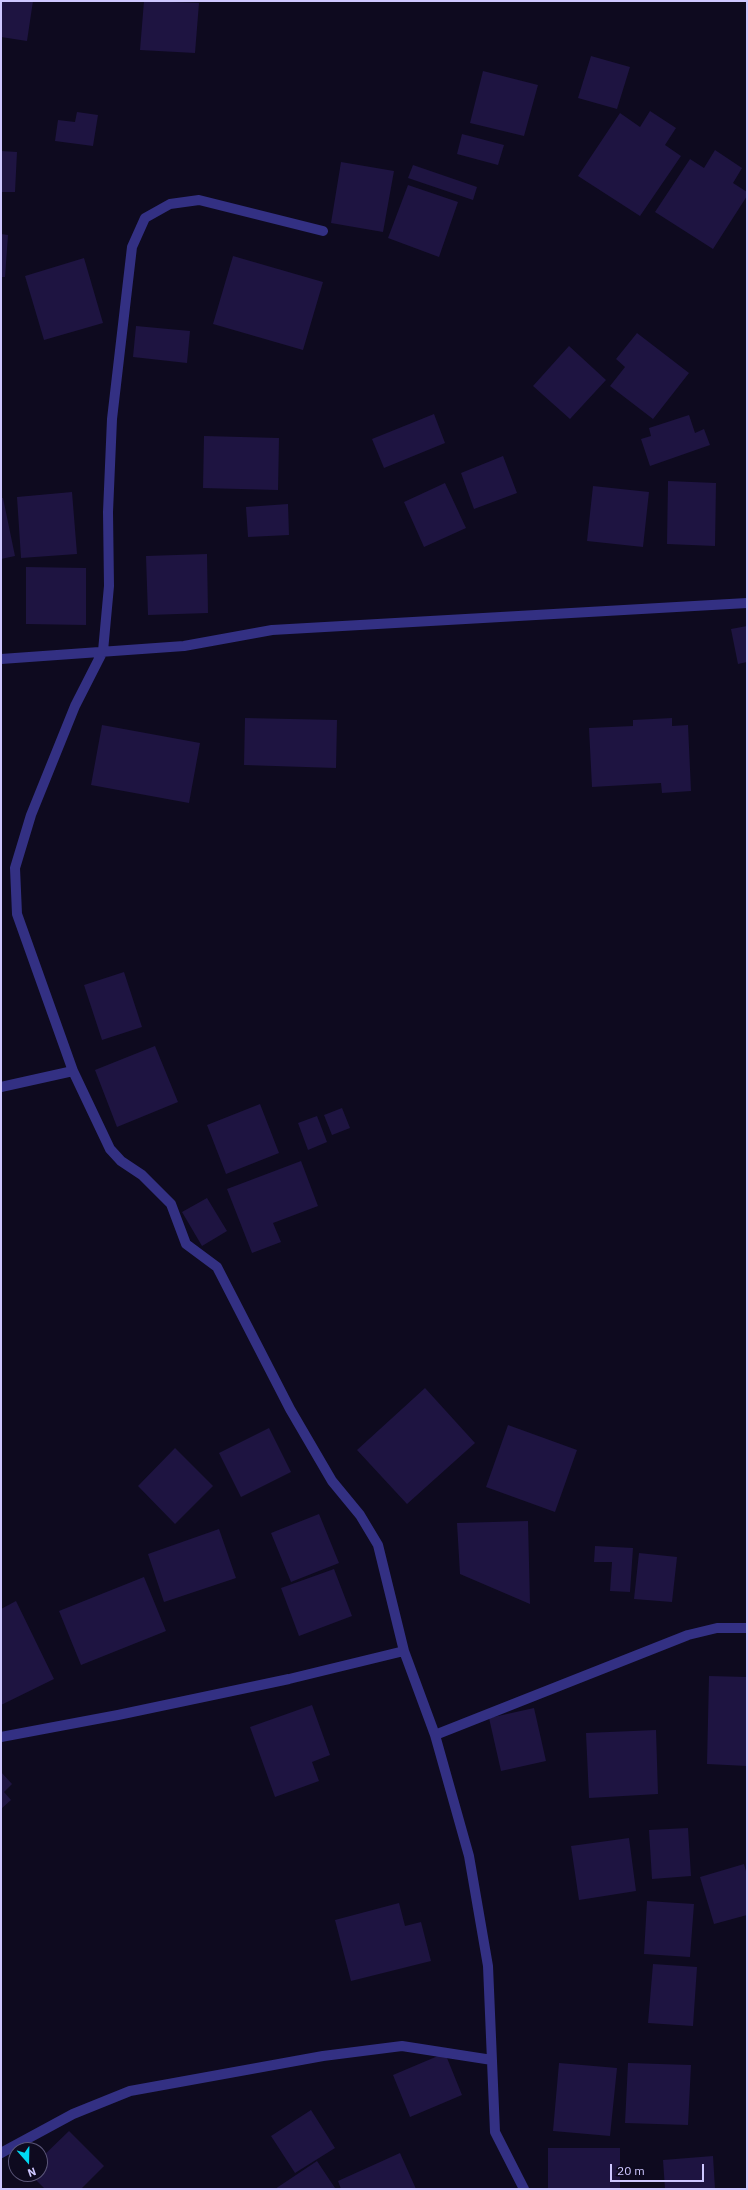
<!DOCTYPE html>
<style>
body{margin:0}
#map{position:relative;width:748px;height:2190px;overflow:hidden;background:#0e0a1f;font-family:"IBM Plex Sans",sans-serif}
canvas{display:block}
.frame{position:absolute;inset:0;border:2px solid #cec7ff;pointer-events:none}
.north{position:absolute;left:8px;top:2142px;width:40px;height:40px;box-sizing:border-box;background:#0e0a1f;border:1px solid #5b5679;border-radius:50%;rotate:160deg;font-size:11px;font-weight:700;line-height:16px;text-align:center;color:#cec7ff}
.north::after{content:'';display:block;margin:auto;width:14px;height:18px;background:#00d8f2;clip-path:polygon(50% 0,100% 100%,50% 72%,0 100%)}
.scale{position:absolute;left:610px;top:2164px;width:94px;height:18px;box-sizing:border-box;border:2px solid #cec7ff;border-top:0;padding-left:5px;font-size:12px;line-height:14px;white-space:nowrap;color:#cec7ff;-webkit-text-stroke:3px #0e0a1f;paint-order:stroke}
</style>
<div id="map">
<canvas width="748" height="2190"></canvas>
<div class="frame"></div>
<div class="north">N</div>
<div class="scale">20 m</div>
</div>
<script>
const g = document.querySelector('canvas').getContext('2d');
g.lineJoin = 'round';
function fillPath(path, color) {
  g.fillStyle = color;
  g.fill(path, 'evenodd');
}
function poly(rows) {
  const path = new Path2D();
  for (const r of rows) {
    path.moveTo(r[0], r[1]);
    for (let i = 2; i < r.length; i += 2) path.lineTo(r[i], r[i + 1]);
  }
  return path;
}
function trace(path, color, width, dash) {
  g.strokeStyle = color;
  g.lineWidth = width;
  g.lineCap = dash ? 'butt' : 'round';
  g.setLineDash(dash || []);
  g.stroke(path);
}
const building = poly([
 [1,1,33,1,27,41,1,37],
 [144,1,199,3,195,53,140,50],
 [591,56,630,67,617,109,578,98],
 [483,71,538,85,524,136,470,123],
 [650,111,676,128,665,145,681,156,640,216,578,176,620,113,640,127],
 [77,112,98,115,93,146,55,141,58,120,75,122],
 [462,134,504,145,498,165,457,154],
 [715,150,742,168,733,183,747,192,747,196,713,249,655,212,690,159,704,168],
 [1,151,17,152,15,192,1,192],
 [341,162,394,171,383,232,331,223],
 [413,165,477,187,473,200,408,178],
 [408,185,458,202,439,257,388,238],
 [1,234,8,235,5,277,1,277],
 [233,256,323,282,303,350,213,324],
 [84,258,103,323,44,340,25,276],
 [136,326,190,331,187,363,133,357],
 [637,333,689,373,653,419,610,386,625,367,616,359],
 [569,346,606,380,570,419,533,386],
 [434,414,445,443,384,468,372,439],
 [689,415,695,433,704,429,710,445,650,466,641,439,651,436,649,428],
 [204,436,279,438,278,490,203,488],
 [503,456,517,493,474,509,461,473],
 [668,481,716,483,715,546,667,544],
 [445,483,466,528,424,547,404,502],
 [593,486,649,492,643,547,587,541],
 [72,492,77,554,21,558,17,497],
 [1,498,3,498,15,556,1,559],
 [288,504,289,535,248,537,246,507],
 [207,554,208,613,148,615,146,556],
 [26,567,86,568,86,625,26,624],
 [747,626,747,662,738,664,731,629],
 [245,718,337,720,336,768,244,765],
 [672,718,672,726,688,725,691,791,662,793,661,783,592,787,589,728,633,726,633,720],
 [102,725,200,743,189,803,91,785],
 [124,972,142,1027,102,1040,84,985],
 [155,1046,178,1102,117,1127,95,1070],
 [260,1104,279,1153,226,1174,207,1125],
 [342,1108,350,1128,332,1135,324,1115],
 [317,1116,327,1142,308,1150,298,1123],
 [301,1161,318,1206,273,1223,281,1242,252,1253,227,1189],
 [207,1198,227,1231,202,1246,182,1212],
 [425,1388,475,1443,407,1504,357,1450],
 [508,1425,577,1450,555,1512,486,1487],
 [269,1428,291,1472,241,1497,219,1453],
 [175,1448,213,1486,175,1524,138,1486],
 [319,1514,339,1563,291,1582,271,1533],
 [528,1521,530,1604,460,1574,457,1523],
 [219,1529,236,1578,164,1602,148,1554],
 [595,1546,633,1548,630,1592,610,1591,612,1562,594,1562],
 [639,1553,677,1557,672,1602,634,1599],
 [334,1569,352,1616,299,1636,281,1588],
 [144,1577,166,1631,81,1665,59,1611],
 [16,1601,54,1679,1,1705,1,1609],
 [709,1676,747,1677,747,1766,707,1764],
 [312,1705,330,1755,312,1762,319,1781,275,1797,250,1727],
 [534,1708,546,1761,501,1771,489,1718],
 [656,1730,658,1794,589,1798,586,1733],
 [1,1772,12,1784,4,1792,11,1800,1,1809],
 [688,1828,691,1876,652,1879,649,1830],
 [629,1838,636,1891,579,1900,571,1846],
 [744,1864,747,1875,747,1915,714,1924,700,1877],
 [647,1901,694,1904,690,1957,644,1954],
 [399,1903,405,1926,421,1922,431,1961,351,1981,335,1920],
 [653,1964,697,1967,693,2026,648,2023],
 [445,2053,462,2095,410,2117,393,2075],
 [559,2063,617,2068,610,2136,553,2131],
 [628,2063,691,2065,688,2125,625,2123],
 [311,2110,335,2148,295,2173,271,2136],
 [69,2131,104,2166,81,2189,45,2189,30,2174,40,2174,40,2159],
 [548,2148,620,2148,620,2189,548,2189],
 [400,2153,416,2189,341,2189,338,2181],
 [713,2156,715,2189,665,2189,663,2160],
 [317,2161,335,2188,275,2189]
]);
const street = poly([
 [323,231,199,200,170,204,145,218,132,247,112,419,108,512,109,586,103,651,75,706,31,815,15,868,17,914,73,1071,110,1149,121,1161,142,1175,171,1204,186,1244,217,1267,290,1409,332,1481,360,1515,378,1545,404,1651,435,1735,469,1856,488,1966,495,2132,524,2189],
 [1,659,184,646,272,630,747,603],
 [1,1087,73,1071],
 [435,1735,688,1635,717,1628,747,1628],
 [1,1737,118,1715,289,1679,404,1651],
 [1,2153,73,2114,130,2091,323,2056,402,2046,492,2060]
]);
fillPath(building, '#1e1441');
trace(street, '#333083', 10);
</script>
